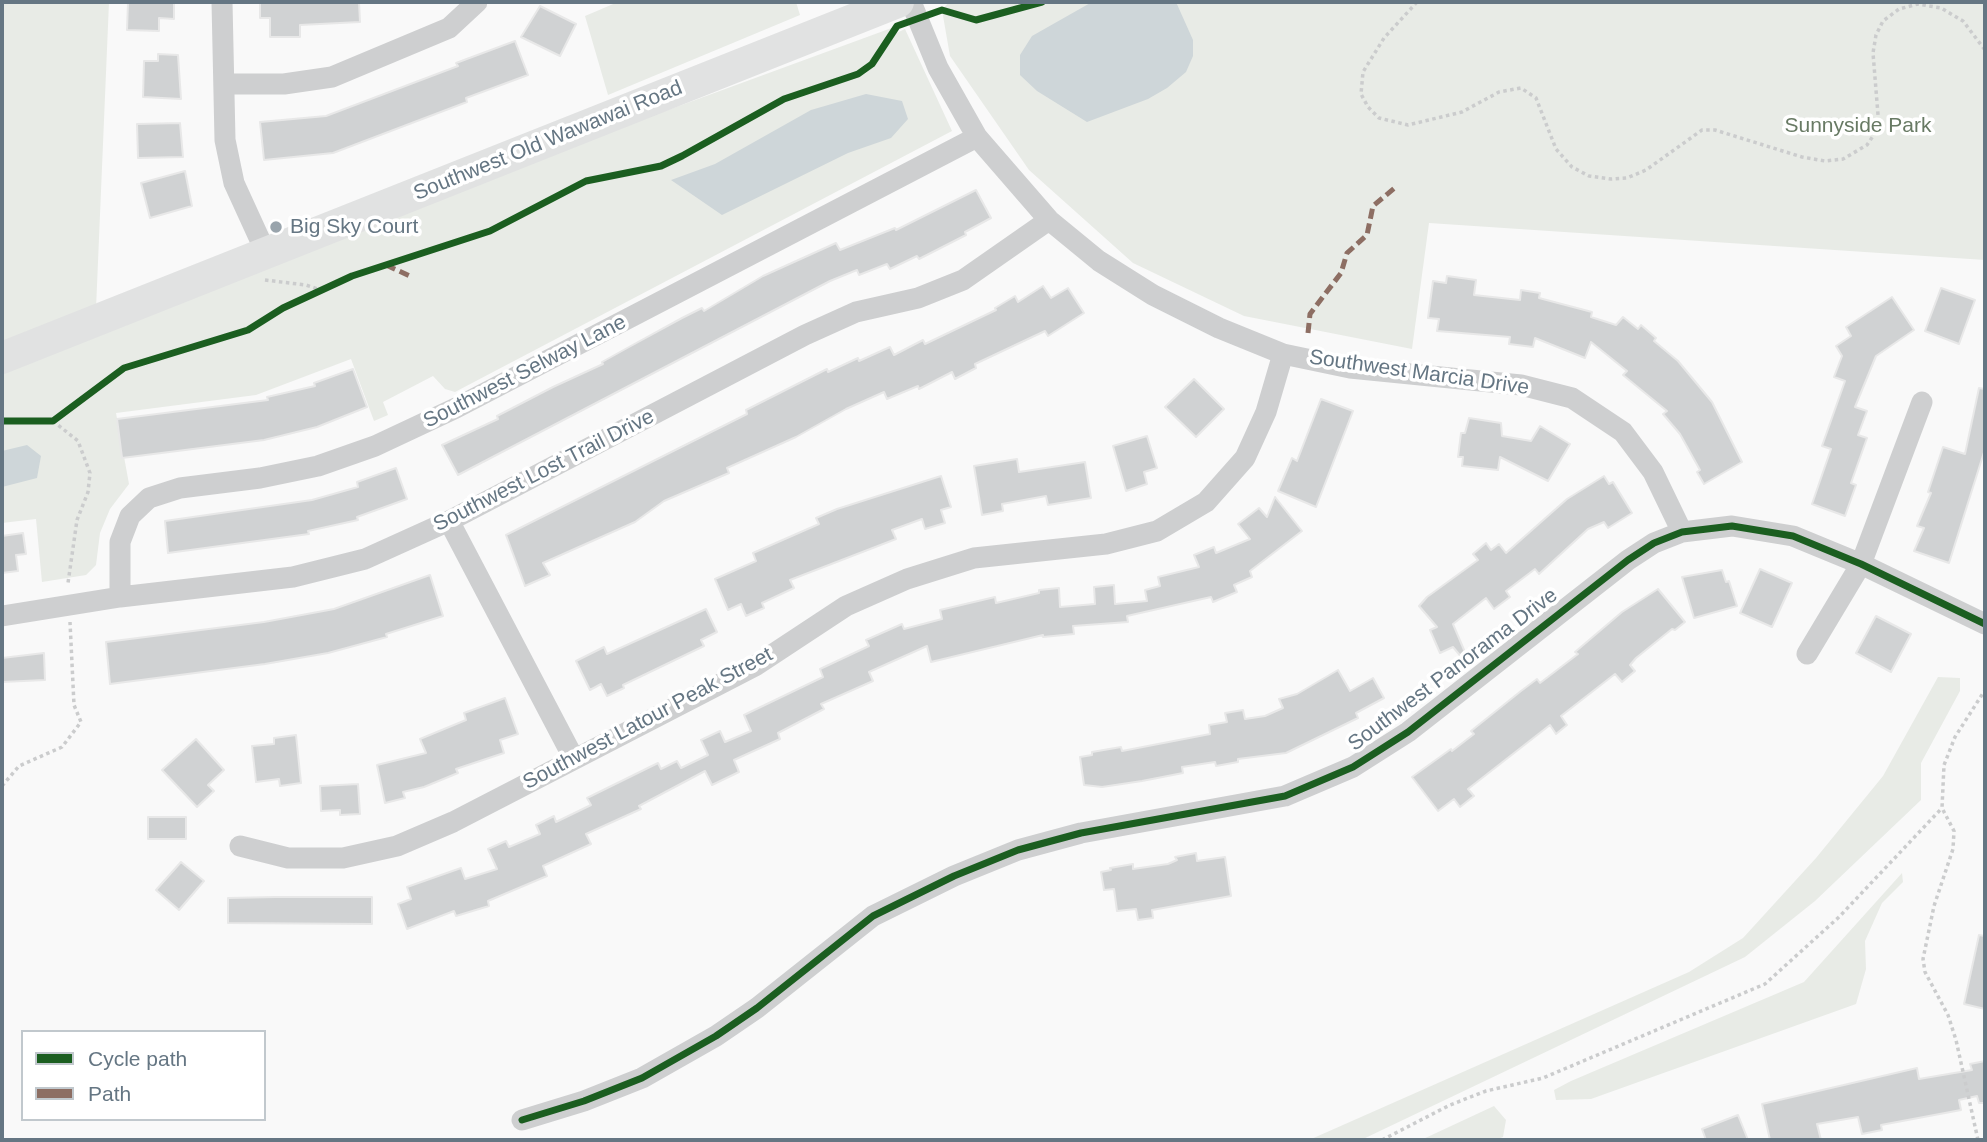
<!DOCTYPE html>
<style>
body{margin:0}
#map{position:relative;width:1987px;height:1142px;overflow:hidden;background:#f9f9f9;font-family:Arial,sans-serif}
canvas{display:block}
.frame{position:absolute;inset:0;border:4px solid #657683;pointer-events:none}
.legend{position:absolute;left:21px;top:1030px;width:245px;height:91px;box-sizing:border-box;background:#fff;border:2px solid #c1c8cd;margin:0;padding:9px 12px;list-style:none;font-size:21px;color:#657683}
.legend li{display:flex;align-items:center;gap:14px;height:35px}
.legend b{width:35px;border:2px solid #c1c8cd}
</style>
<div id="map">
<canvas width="1987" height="1142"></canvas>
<div class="frame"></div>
<ul class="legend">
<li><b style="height:9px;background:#1b5e20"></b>Cycle path</li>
<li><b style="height:9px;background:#8d6e63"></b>Path</li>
</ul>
</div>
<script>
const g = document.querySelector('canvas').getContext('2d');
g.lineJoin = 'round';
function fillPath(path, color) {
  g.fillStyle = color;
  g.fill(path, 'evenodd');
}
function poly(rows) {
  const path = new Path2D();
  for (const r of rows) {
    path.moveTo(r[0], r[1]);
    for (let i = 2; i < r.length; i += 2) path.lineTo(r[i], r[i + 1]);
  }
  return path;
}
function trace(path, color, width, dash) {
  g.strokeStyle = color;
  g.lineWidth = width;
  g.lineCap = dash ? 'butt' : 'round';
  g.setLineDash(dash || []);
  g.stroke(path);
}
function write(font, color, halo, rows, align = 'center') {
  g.font = font + ' Arial,sans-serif';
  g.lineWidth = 7;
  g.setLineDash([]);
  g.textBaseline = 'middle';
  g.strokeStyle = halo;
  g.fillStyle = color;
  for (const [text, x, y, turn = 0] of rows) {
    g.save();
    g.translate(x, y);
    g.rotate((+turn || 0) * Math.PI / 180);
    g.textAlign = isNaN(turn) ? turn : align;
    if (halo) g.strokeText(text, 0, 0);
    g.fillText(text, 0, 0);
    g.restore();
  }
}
const green = poly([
 [2,2,109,2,96,309,2,346],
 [618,2,796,2,800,15,608,95,585,16],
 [949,2,1985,2,1985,260,1429,223,1412,349,1244,316,1133,263,1029,170,950,56,942,10],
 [897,26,890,36,905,29,952,131,455,392,445,389,433,376,383,402,388,415,374,421,351,359,256,395,116,413,129,484,110,509,100,533,96,565,86,575,42,582,36,519,2,523,2,370,548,154],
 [1938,677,1960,678,1960,691,1921,763,1921,800,1815,901,1745,957,1361,1140,1309,1140,1689,972,1743,938,1816,858,1883,776],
 [1902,873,1903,882,1882,903,1865,941,1866,969,1856,1004,1591,1099,1556,1100,1554,1090,1571,1081,1804,982],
 [1494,1106,1506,1120,1503,1137,1495,1140,1421,1140]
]);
const water = poly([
 [1092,2,1176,2,1193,40,1193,56,1186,72,1167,88,1148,99,1087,122,1037,91,1020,75,1020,55,1032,36],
 [866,94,902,101,908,119,891,138,848,153,722,215,671,180,715,164,811,110],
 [27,445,41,456,37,478,2,487,2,451]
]);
const building = poly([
 [128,2,174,2,174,19,159,18,159,31,127,30,128,2],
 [260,2,359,2,360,22,300,25,300,37,270,37,270,18,260,18,260,2],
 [540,6,576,24,560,56,521,37,540,6],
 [515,41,528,75,466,98,467,102,333,153,264,160,260,122,326,116,458,66,456,63,515,41],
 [158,54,178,55,181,99,143,97,144,61,158,61,158,54],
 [180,123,183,157,138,158,137,124,180,123],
 [185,171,192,206,150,218,141,183,185,171],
 [976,190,991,218,965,232,966,235,919,259,917,256,890,269,887,264,859,275,857,270,830,281,458,475,442,445,498,419,497,416,553,387,603,364,602,362,629,347,682,318,702,308,704,311,763,276,836,243,840,250,895,228,896,230,976,190],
 [1447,276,1476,280,1474,295,1520,300,1521,290,1540,293,1539,298,1592,312,1591,317,1616,325,1623,317,1638,329,1641,325,1656,338,1654,341,1678,361,1712,402,1742,462,1704,484,1697,472,1700,470,1680,434,1663,414,1667,411,1623,375,1627,371,1591,342,1585,358,1535,338,1533,347,1509,344,1510,337,1437,331,1439,319,1428,318,1433,281,1446,283,1447,276],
 [1043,286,1051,298,1068,288,1084,313,1048,336,1045,331,975,364,976,368,955,379,952,372,919,389,918,386,887,399,884,392,846,409,796,437,727,468,729,473,664,501,635,522,543,563,550,575,525,586,506,535,747,414,746,410,827,369,828,372,858,358,859,361,890,347,894,355,923,340,925,344,996,310,995,308,1015,296,1018,302,1043,286],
 [1941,288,1975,300,1959,344,1925,331,1941,288],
 [1892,297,1914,330,1876,356,1855,407,1867,411,1858,435,1867,438,1851,483,1856,485,1845,516,1812,504,1831,449,1822,446,1845,381,1834,377,1842,356,1836,346,1851,336,1846,327,1892,297],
 [353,369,367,407,317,427,264,440,122,458,117,419,268,400,267,397,315,386,314,383,353,369],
 [1194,379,1224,409,1196,437,1165,407,1194,379],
 [1979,388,1985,389,1985,449,1949,563,1914,551,1924,528,1917,526,1931,493,1928,492,1943,447,1965,454,1979,388],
 [1321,399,1353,411,1316,507,1278,491,1292,458,1297,461,1321,399],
 [1469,418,1501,423,1502,436,1531,441,1540,426,1570,444,1548,481,1500,457,1498,470,1462,466,1463,457,1458,457,1461,433,1465,433,1469,418],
 [1147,436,1157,468,1144,472,1147,484,1126,491,1113,446,1147,436],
 [1017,459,1019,472,1085,462,1091,498,1048,505,1046,496,1002,504,1003,511,982,515,974,466,1017,459],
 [396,468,407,499,357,517,358,520,308,531,309,534,168,553,165,521,312,500,358,487,357,482,396,468],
 [941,476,951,507,941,510,945,523,925,529,922,519,892,530,896,539,790,580,794,588,762,603,764,608,746,616,741,604,728,610,715,579,756,561,753,553,819,524,816,518,837,509,941,476],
 [1604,476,1609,484,1613,482,1632,513,1608,528,1604,522,1588,529,1539,574,1535,569,1506,591,1510,597,1494,609,1486,598,1453,624,1467,657,1463,659,1453,647,1440,653,1430,630,1437,627,1419,606,1427,597,1478,560,1473,554,1486,543,1491,550,1499,544,1506,553,1567,499,1604,476],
 [1275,497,1302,531,1250,571,1252,577,1234,585,1237,592,1213,602,1211,597,1127,616,1128,622,1073,626,1074,634,1043,637,1043,635,931,662,927,646,869,672,873,681,821,704,824,709,778,733,780,739,734,760,739,772,712,785,705,771,639,806,641,809,586,834,591,844,543,866,547,876,488,901,489,906,456,916,454,911,407,929,398,904,411,899,407,887,461,868,465,879,497,869,488,849,506,841,509,847,540,834,536,825,554,816,556,822,591,805,587,798,658,763,661,769,677,761,681,768,708,755,701,740,720,731,725,742,751,731,744,715,823,677,820,669,869,646,866,640,902,624,904,629,942,619,940,610,995,597,996,603,1039,593,1039,590,1059,588,1060,607,1095,604,1094,587,1114,585,1115,604,1147,601,1145,590,1160,586,1158,577,1199,567,1194,555,1214,547,1216,553,1250,539,1238,524,1259,508,1267,517,1275,497],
 [23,533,26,554,16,555,18,571,2,573,2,536,23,533],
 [1760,569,1792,583,1772,627,1740,613,1760,569],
 [1722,570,1726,582,1729,581,1737,606,1694,618,1682,577,1722,570],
 [430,575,443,616,386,634,387,637,328,653,265,664,110,684,106,642,264,622,334,609,430,575],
 [1658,589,1685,622,1675,630,1672,629,1636,658,1630,665,1635,671,1622,682,1615,674,1561,716,1567,725,1556,734,1550,725,1468,789,1474,796,1460,807,1454,799,1438,811,1412,777,1451,749,1452,751,1474,734,1471,731,1521,691,1537,679,1540,683,1578,654,1575,652,1622,612,1658,589],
 [706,609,717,632,701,640,704,646,623,685,624,688,607,696,601,684,590,690,576,661,604,647,607,654,706,609],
 [1876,616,1911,634,1891,672,1856,653,1876,616],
 [44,653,45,680,2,682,2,658,44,653],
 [1338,670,1350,691,1373,678,1384,698,1356,713,1358,718,1286,753,1238,759,1238,762,1216,766,1215,762,1182,767,1183,773,1142,781,1102,787,1084,785,1080,757,1092,755,1092,752,1121,747,1122,751,1210,734,1209,725,1227,722,1225,713,1243,710,1245,719,1265,716,1283,708,1279,699,1297,694,1338,670],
 [505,698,518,734,500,740,504,753,456,769,458,773,424,787,403,792,405,798,385,803,377,765,426,753,420,739,466,720,464,713,505,698],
 [296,735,301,783,280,786,279,779,256,782,252,746,274,744,274,738,296,735],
 [196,739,224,770,208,785,214,791,197,807,162,770,196,739],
 [358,784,360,814,340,815,340,810,321,811,320,786,358,784],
 [148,817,186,817,186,839,148,839,148,817],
 [1196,853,1197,861,1225,857,1231,896,1152,910,1153,918,1138,920,1136,909,1117,911,1114,889,1104,890,1101,872,1111,870,1110,868,1133,864,1133,869,1168,864,1177,860,1175,857,1196,853],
 [181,862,204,881,179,910,156,890,181,862],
 [275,897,372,897,372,924,228,923,228,898,275,897],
 [1979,935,1985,936,1985,1009,1964,1004,1979,935],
 [1985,1061,1985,1103,1979,1103,1977,1096,1959,1100,1961,1110,1881,1125,1882,1130,1862,1134,1858,1117,1817,1124,1821,1140,1770,1140,1762,1104,1917,1068,1919,1079,1972,1070,1970,1064,1985,1061],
 [1738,1115,1748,1140,1706,1140,1702,1129,1738,1115]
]);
const path = poly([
 [1417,2,1384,38,1363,72,1361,94,1368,107,1379,118,1408,125,1462,112,1499,92,1521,88,1536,98,1556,149,1572,167,1589,176,1611,179,1627,178,1646,170,1702,130,1715,130,1802,157,1825,161,1843,159,1867,145,1879,127,1873,53,1876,35,1883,21,1899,9,1918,4,1941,8,1963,21,1985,50],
 [265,280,306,285,321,290],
 [53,421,78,441,90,473,88,492,77,520,68,583],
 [2,786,19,766,62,747,81,722,74,705,70,622],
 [1382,1140,1450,1105,1486,1091,1543,1078,1765,984,1839,917,1942,808],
 [1978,1140,1956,1040,1948,1015,1925,972,1923,959,1934,906,1953,849,1954,831,1942,808,1944,765,1955,737,1985,690]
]);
const minor = poly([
 [222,2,225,140,234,183,266,253],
 [911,2,938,68,977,137,1049,220,1099,261,1153,295,1219,328,1283,354,1350,368,1521,385,1572,398,1623,432,1653,472,1682,532],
 [224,84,284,84,332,77,449,28,477,2],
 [449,521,574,759],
 [120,597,120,542,130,516,149,498,180,488,260,478,318,466,375,446,456,408,977,137],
 [2,616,120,597,293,577,365,559,449,521,805,335,856,312,918,298,963,280,1049,220],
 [1807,654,1861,564,1922,402],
 [240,846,288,858,343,858,397,846,453,822,755,666,846,606,907,579,974,558,1106,544,1157,531,1206,502,1245,458,1266,412,1283,354],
 [522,1120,584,1101,642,1078,716,1036,757,1008,873,916,954,876,1018,850,1081,833,1285,796,1353,767,1408,732,1628,560,1654,543,1682,532,1732,526,1793,536,1861,564,1985,624]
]);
const secondary = poly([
 [2,358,898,2]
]);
const quiet = poly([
 [386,265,410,276],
 [1308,333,1310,314,1341,273,1347,253,1367,235,1373,206,1397,186]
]);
const cycleway = poly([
 [2,421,53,421,124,368,248,330,283,308,352,276,490,231,586,181,661,166,682,156,784,99,858,74,872,64,897,26,942,10,976,20,1042,2],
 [522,1120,584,1101,642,1078,716,1036,757,1008,873,916,954,876,1018,850,1081,833,1285,796,1353,767,1408,732,1628,560,1654,543,1682,532,1732,526,1793,536,1861,564,1985,624]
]);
const markers = [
 [276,227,7,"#99a4ac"]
];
const parkNames = [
 ["Sunnyside Park",1858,126]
];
const streetNames = [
 ["Southwest Old Wawawai Road",548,141,-22],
 ["Southwest Selway Lane",525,372,-27],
 ["Southwest Marcia Drive",1419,373,8],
 ["Southwest Lost Trail Drive",544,471,-27],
 ["Southwest Panorama Drive",1453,670,-37],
 ["Southwest Latour Peak Street",648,719,-28]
];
const poiNames = [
 ["Big Sky Court",290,227]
];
fillPath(green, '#e8ebe6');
fillPath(water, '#ced6d9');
fillPath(building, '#d0d2d3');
trace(building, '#e8e8e8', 2);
trace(path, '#cbcccd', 3.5, [3.5, 3.5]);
trace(minor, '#cecfd0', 21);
trace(secondary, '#e1e2e2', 32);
trace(quiet, '#8d6e63', 5, [10, 5]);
trace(cycleway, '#1b5e20', 7);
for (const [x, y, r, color] of markers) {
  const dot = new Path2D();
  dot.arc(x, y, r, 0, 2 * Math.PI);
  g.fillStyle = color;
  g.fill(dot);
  trace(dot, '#fff', 2.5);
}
write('21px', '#687a64', '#fff', parkNames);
write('21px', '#657683', '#fff', streetNames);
write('21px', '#657683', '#fff', poiNames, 'left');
</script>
